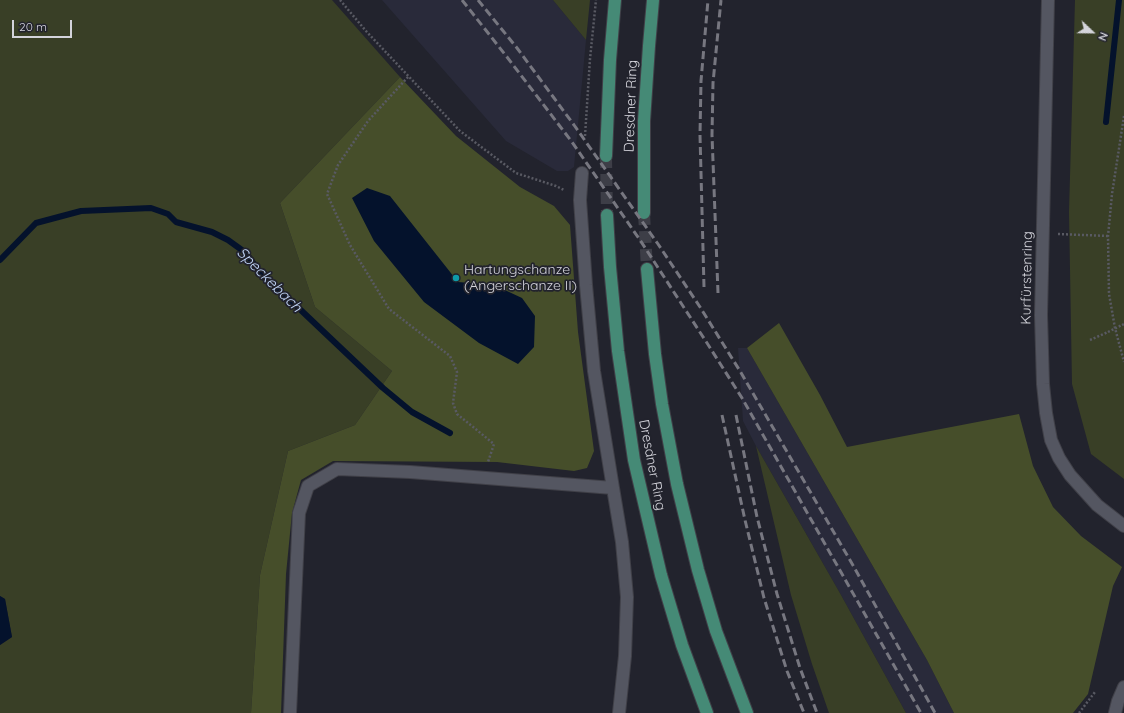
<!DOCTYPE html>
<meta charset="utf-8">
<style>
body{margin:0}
#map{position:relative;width:1124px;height:713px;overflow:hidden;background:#22232d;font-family:Quicksand,sans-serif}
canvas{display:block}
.north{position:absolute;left:1072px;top:12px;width:40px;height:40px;-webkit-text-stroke:3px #22232d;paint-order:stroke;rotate:112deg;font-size:11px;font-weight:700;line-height:16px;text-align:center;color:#d4d4db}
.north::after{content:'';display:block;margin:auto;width:14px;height:18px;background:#d4d4db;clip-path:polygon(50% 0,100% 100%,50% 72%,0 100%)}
.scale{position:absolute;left:12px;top:20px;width:60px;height:18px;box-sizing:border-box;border:2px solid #d4d4db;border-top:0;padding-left:5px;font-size:12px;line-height:14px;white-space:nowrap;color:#d4d4db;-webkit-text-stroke:3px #22232d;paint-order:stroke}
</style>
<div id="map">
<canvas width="1124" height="713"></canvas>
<div class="north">N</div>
<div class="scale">20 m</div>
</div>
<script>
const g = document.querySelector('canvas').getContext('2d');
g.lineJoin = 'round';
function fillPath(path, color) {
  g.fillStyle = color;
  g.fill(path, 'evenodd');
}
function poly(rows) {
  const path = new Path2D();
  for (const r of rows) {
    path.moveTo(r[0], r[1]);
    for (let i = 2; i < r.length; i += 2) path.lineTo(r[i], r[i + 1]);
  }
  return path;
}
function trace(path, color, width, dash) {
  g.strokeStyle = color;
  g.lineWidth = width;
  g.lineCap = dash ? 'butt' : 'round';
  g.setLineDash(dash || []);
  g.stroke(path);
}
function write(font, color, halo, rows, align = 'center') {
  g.font = font + ' Quicksand,sans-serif';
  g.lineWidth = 3.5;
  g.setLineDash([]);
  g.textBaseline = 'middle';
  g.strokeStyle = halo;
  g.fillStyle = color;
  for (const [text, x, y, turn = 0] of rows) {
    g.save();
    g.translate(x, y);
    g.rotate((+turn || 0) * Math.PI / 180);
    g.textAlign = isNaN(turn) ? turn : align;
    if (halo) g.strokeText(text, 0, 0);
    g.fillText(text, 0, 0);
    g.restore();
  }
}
const built = poly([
 [382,0,553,0,586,40,574,167,568,171,557,171,506,141],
 [738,348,747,348,927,660,954,713,906,713,841,595,756,446,743,421]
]);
const green = poly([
 [0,0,332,0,400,77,280,203,315,307,392,371,355,425,288,451,260,575,251,713,0,713,0,645,12,637,5,599,0,596],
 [553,0,590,0,586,40],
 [1075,0,1124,0,1124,479,1091,454,1072,384,1069,212],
 [756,446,841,595,906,713,829,713,812,664,791,595]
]);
const forest = poly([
 [400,77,456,136,520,187,554,206,570,225,578,332,594,451,587,468,574,471,497,462,333,461,301,480,292,513,286,574,281,713,251,713,260,575,288,451,355,425,392,371,315,307,280,203],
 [779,323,820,395,847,447,1019,414,1033,466,1053,507,1081,536,1122,567,1113,586,1088,694,1073,713,954,713,927,660,747,348]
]);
const water = poly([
 [367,188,390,196,458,282,494,285,522,298,535,316,534,347,518,364,479,343,424,302,374,241,352,198],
 [0,596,5,599,12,637,0,645]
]);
const stream = poly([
 [1106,122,1119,0],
 [0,260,36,223,81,211,151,208,168,214,176,222,212,232,228,240,246,253,263,277,287,297,383,388,412,412,450,433]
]);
const majorTunnel = poly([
 [606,156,607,215],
 [644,213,647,269]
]);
const path = poly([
 [340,0,366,31,460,131,516,173,556,186,564,190],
 [408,77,368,121,338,165,327,194,350,245,389,309,450,356,457,372,453,403,457,414,494,444,488,462],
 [1124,116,1112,194,1108,236,1109,294,1115,328,1124,362],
 [585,136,590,59,596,0],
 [1058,234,1108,236],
 [1122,325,1124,324],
 [1090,340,1108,332],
 [1079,713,1095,692]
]);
const minor = poly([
 [1048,0,1041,315,1043,384,1046,413,1051,440,1059,458,1070,475,1097,505,1124,526],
 [582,173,580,200,586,285,594,371,613,488],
 [290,713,299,513,308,486,337,469,410,472,613,488,622,542,627,597,625,656,619,713],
 [1115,713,1118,701,1124,687]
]);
const major = poly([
 [606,156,610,60,615,0],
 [644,213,644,121,649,46,653,0],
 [607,215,610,267,618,351,634,460,661,575,682,645,707,713],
 [647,269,655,354,662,404,677,484,698,570,716,631,747,713]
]);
const rail = poly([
 [462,0,507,57,572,142,640,240,707,343,742,398,921,713],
 [478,0,517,48,574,125,658,244,700,307,740,371,854,567,935,713],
 [704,287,700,135,701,81,708,0],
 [718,293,712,135,713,83,721,0],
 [722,415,745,520,764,598,787,671,804,713],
 [736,415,757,517,777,594,800,668,817,713]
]);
const pathBridge = poly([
 [1108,332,1122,325]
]);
const markers = [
 [456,278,4,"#0f9aa8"]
];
const streetNames = [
 ["Dresdner Ring",631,106,-88],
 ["Kurfürstenring",1027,278,-89],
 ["Dresdner Ring",652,465,79]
];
const poiNames = [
 ["Hartungschanze",464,270],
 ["(Angerschanze II)",464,286]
];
const waterNames = [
 ["Speckebach",269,280,45]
];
fillPath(built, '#292a3a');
fillPath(green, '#393f26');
fillPath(forest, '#464e2a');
fillPath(water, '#04122c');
trace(stream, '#04122c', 6);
trace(majorTunnel, '#3d3e47', 12, [12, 6]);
trace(minor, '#404048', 14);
trace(major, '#404048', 14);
trace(path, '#595a63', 2.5, [2, 2]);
trace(minor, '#545661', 12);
trace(major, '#458a76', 12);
trace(rail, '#777780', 3, [8, 4]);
trace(pathBridge, '#595a63', 2.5, [2, 2]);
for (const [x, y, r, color] of markers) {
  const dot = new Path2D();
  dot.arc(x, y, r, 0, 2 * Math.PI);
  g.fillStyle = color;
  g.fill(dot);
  trace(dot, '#22232d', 1.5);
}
write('14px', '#d4d4db', '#22232d', streetNames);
write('14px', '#d4d4db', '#22232d', poiNames, 'left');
write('italic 15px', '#c1d5f7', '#22232d', waterNames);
</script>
